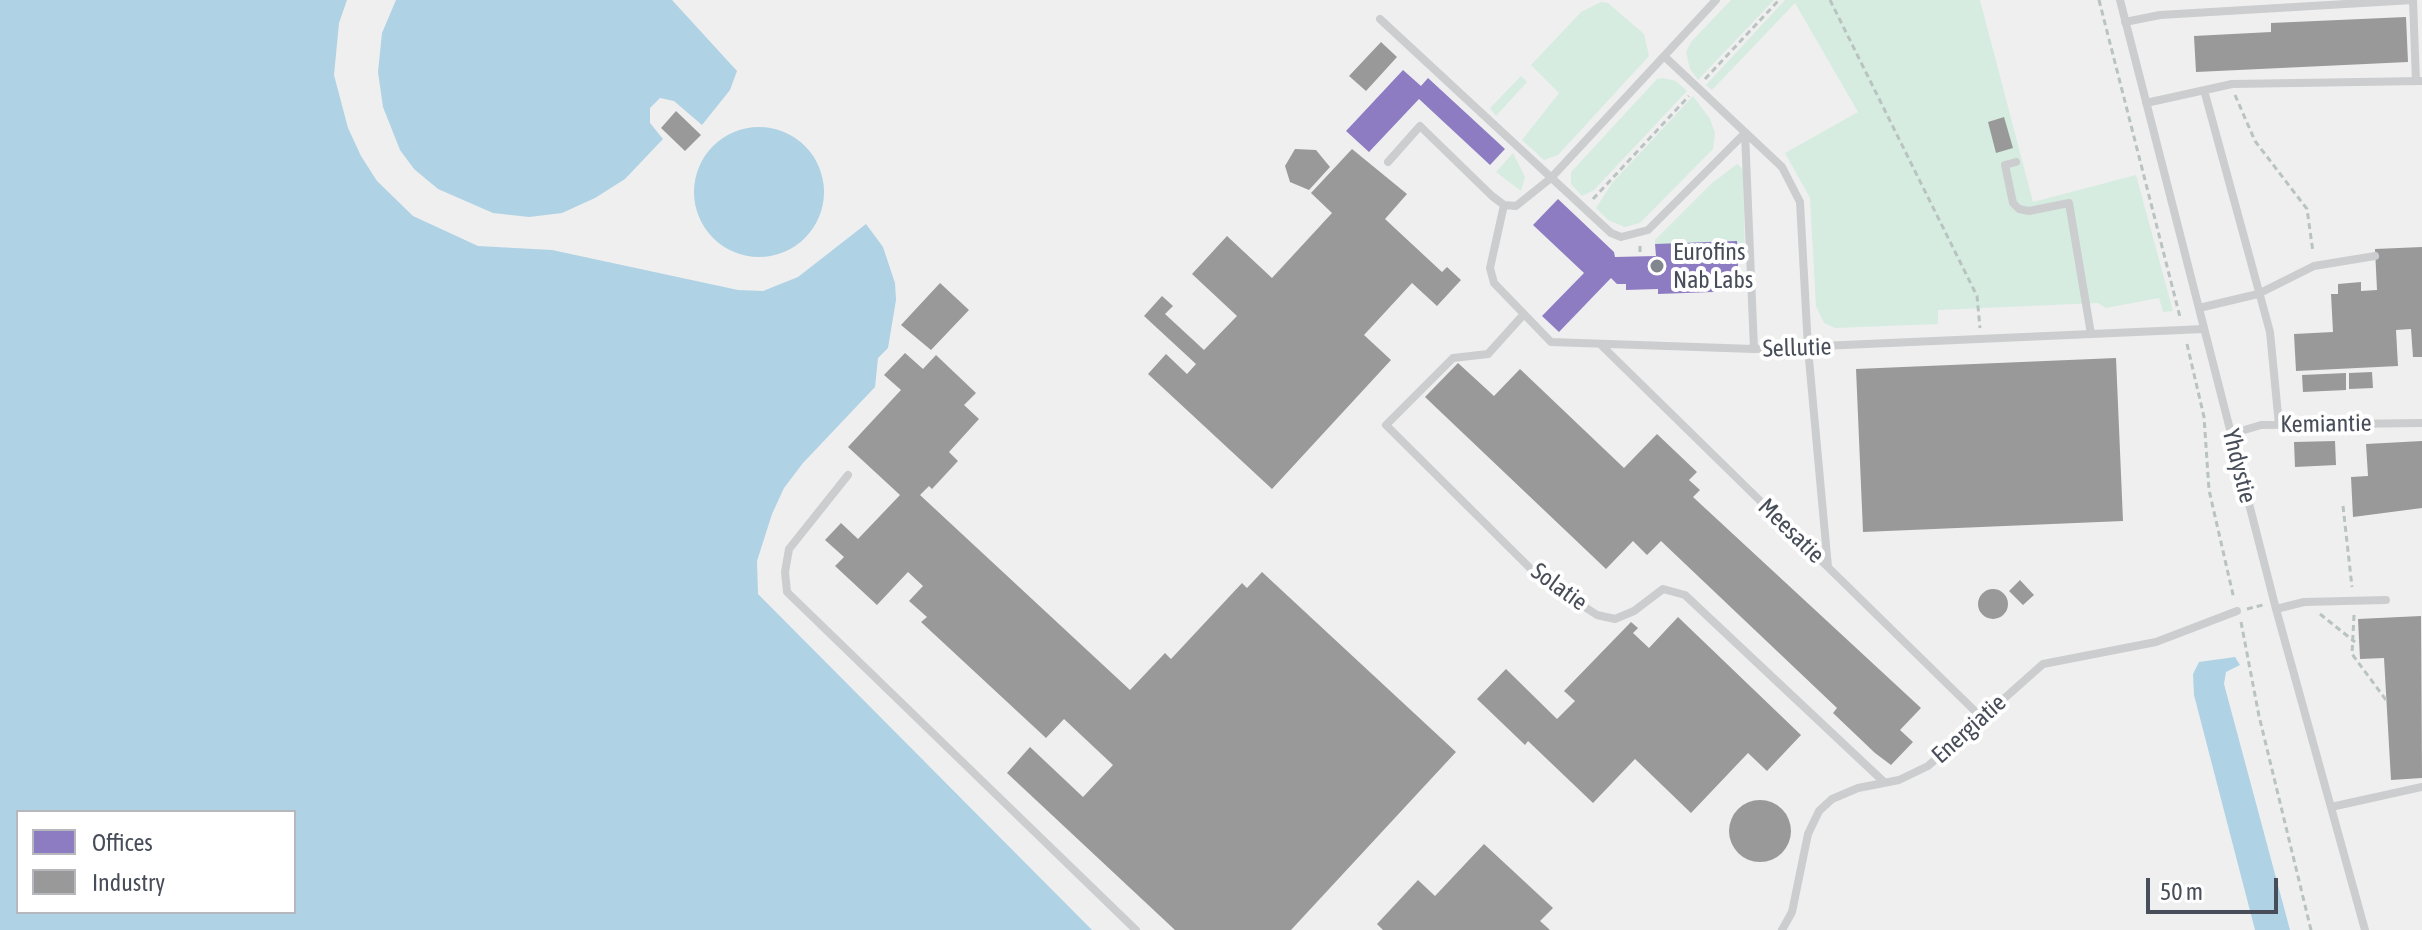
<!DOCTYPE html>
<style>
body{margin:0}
#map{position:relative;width:2422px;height:930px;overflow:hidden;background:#efefef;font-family:"Asap Condensed",sans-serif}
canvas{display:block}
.legend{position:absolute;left:16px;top:810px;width:280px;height:104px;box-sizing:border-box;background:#fff;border:2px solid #b6b8bd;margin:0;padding:10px 14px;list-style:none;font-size:24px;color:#484e59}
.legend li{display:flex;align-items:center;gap:16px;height:40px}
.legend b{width:40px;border:2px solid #b6b8bd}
.scale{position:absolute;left:2146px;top:878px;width:132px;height:36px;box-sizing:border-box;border:4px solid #484e59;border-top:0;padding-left:10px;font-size:24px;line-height:28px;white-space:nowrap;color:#484e59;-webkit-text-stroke:6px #fff;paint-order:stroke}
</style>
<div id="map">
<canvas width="2422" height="930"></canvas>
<ul class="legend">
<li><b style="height:22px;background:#8e7cc3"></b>Offices</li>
<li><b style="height:22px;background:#999"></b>Industry</li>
</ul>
<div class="scale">50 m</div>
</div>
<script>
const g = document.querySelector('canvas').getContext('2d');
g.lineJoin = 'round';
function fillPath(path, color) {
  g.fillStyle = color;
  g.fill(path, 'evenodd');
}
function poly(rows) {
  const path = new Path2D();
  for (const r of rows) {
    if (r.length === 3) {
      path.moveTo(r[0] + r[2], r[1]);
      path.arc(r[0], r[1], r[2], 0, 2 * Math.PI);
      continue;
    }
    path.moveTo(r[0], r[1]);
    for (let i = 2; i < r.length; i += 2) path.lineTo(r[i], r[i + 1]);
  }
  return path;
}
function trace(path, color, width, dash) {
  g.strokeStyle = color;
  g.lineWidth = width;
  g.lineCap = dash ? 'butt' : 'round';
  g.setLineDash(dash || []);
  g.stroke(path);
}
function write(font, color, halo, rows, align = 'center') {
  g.font = font + ' "Asap Condensed",sans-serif';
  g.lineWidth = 8;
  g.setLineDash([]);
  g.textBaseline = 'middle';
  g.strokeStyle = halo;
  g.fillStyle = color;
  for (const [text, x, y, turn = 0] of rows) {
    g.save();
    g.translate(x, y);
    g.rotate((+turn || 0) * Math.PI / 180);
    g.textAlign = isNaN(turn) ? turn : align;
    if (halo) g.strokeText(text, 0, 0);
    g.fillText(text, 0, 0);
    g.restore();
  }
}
const green = poly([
 [1731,0,1774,0,1698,80,1690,69,1686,52,1691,42],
 [1785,0,1980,0,2033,202,2136,175,2173,311,2163,312,2159,298,2106,308,2098,303,1938,310,1938,324,1835,328,1824,323,1816,306,1810,198,1785,153,1858,112,1795,3,1712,90,1706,85],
 [1601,2,1608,3,1644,34,1649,56,1558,155,1544,160,1522,140,1559,93,1531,65,1581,12],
 [1521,76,1527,82,1496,116,1490,108],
 [1663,78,1676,81,1687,91,1594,190,1582,196,1571,184,1571,172,1657,79],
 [1693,96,1710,119,1715,133,1713,149,1640,223,1625,227,1608,220,1596,208,1612,183],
 [1513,153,1525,177,1521,191,1496,172],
 [1737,164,1743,169,1745,257,1737,259,1655,244,1655,240,1711,184]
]);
const water = poly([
 [0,0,347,0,339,23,334,75,348,128,361,156,377,181,413,216,478,246,552,250,738,290,763,291,798,277,866,224,883,247,895,283,896,300,888,348,878,358,875,387,803,463,784,488,772,514,757,561,758,594,1092,930,0,930],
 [18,812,294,812,294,912,18,912],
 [396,0,672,0,737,71,730,90,702,125,674,101,660,98,650,108,650,123,663,139,625,179,595,198,562,213,529,217,493,213,438,189,414,169,400,150,383,107,378,72,382,33],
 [759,192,65],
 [2235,657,2240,665,2226,672,2224,684,2290,930,2255,930,2194,695,2193,674,2199,662]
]);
const offices = poly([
 [1403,70,1421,86,1428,78,1505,149,1490,165,1419,99,1369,152,1346,131],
 [1558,199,1614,252,1615,257,1656,256,1655,244,1737,241,1739,291,1658,294,1658,289,1626,290,1626,284,1617,284,1611,278,1559,332,1542,316,1584,273,1533,225]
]);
const industry = poly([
 [2406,17,2408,62,2196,72,2194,36,2271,32,2271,23],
 [1381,42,1397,57,1366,91,1349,76],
 [676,111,701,135,685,151,661,128],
 [2004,117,2013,148,1996,153,1988,122],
 [1295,149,1316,150,1330,167,1309,190,1290,182,1285,166],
 [1352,149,1407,194,1385,219,1442,272,1447,267,1461,280,1437,306,1412,283,1364,335,1391,360,1272,489,1148,374,1166,354,1187,374,1196,364,1144,316,1162,296,1173,306,1165,314,1204,350,1237,316,1192,274,1227,236,1272,278,1332,213,1311,193],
 [2422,247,2422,357,2413,357,2411,329,2396,330,2398,366,2296,371,2294,334,2333,332,2331,294,2338,294,2338,284,2361,282,2361,291,2377,290,2375,249],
 [940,283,969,310,931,350,901,325],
 [905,353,923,369,936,355,976,393,964,405,979,419,949,452,958,461,932,489,929,486,920,495,1130,690,1165,653,1171,659,1242,583,1247,588,1262,572,1456,752,1291,930,1175,930,1007,773,1030,747,1083,797,1113,765,1064,719,1046,738,921,622,927,617,909,601,923,586,908,572,877,605,835,566,844,557,825,540,841,523,858,539,900,495,848,447,901,390,884,375],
 [2116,358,2123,521,1863,532,1856,369],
 [1458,363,1494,396,1520,369,1624,468,1657,434,1697,472,1689,480,1700,490,1693,497,1921,708,1900,730,1913,742,1891,765,1875,753,1833,713,1837,708,1661,541,1647,555,1633,541,1606,569,1425,397],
 [2372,372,2373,388,2349,389,2349,373],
 [2346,373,2346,390,2303,392,2302,375],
 [2335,441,2336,465,2295,467,2294,442],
 [2422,441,2422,508,2353,517,2351,477,2368,476,2366,444],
 [2020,580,2034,595,2023,605,2009,591],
 [1993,604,15],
 [2421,616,2422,778,2391,780,2384,658,2360,659,2358,619],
 [1678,617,1801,735,1767,771,1748,753,1691,813,1635,759,1593,803,1528,741,1525,745,1477,699,1506,669,1557,719,1575,701,1564,691,1631,622,1638,628,1633,633,1649,648],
 [1760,831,31],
 [1484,844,1553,908,1540,921,1550,930,1383,930,1377,924,1418,880,1435,896]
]);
const path = poly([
 [1830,0,1977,296,1980,328],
 [2099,0,2180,317],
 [1705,79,1779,0],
 [2235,95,2255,141,2307,209,2313,252],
 [1593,199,1689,96],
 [1640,246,1640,256],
 [2187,344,2204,417,2209,490,2234,599],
 [2343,506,2352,587],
 [2247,609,2263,605],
 [2320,614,2355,642],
 [2354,615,2352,654,2386,700],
 [2241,622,2259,716,2311,930]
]);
const lane = poly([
 [2120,0,2276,609,2365,930],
 [1380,19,1611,233,1621,237,1648,230,1745,133],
 [2125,22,2160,15,2413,0,2416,81],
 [1664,56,1782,167,1800,202,1808,348,1828,567],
 [2204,90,2270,332,2279,425],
 [2146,103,2232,84,2422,81],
 [1745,133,1754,349],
 [1388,162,1420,126,1492,196,1504,205,1516,206,1551,178,1716,0],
 [2016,162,2005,165,2013,203,2019,209,2029,211,2069,203,2091,334],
 [1504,205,1490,268,1494,283,1551,342,1754,349,2204,329],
 [2199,308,2258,294,2314,266,2375,256],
 [1524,314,1488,354,1453,358,1386,425,1538,576,1597,615,1615,619,1634,611,1663,589,1685,595,1884,782],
 [1600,344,1982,718],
 [2231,434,2261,425,2422,423],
 [848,475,789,549,785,572,787,592,1136,930],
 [2276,609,2304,602,2386,600],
 [2331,807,2422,787],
 [1782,930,1792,912,1808,834,1819,811,1832,799,1858,788,1899,780,1928,766,2043,664,2156,642,2237,611]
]);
const markers = [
 [1657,266,8,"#82868e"]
];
const poiNames = [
 ["Eurofins",1673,252],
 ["Nab Labs",1673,280]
];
const streetNames = [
 ["Sellutie",1797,348,-2],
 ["Kemiantie",2326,424,-1],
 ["Yhdystie",2239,466,76],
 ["Meesatie",1791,531,44],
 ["Solatie",1559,587,36],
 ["Energiatie",1969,729,-42]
];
fillPath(green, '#d6ece1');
fillPath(water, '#afd2e5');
fillPath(offices, '#8e7cc3');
fillPath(industry, '#999');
trace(path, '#b9c3c1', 3, [6, 4]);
trace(lane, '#cbcdcf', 8);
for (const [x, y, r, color] of markers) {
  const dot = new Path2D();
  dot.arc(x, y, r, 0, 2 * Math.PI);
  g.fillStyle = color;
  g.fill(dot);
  trace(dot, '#fff', 3);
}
write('24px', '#484e59', '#fff', poiNames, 'left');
write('24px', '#484e59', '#fff', streetNames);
</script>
